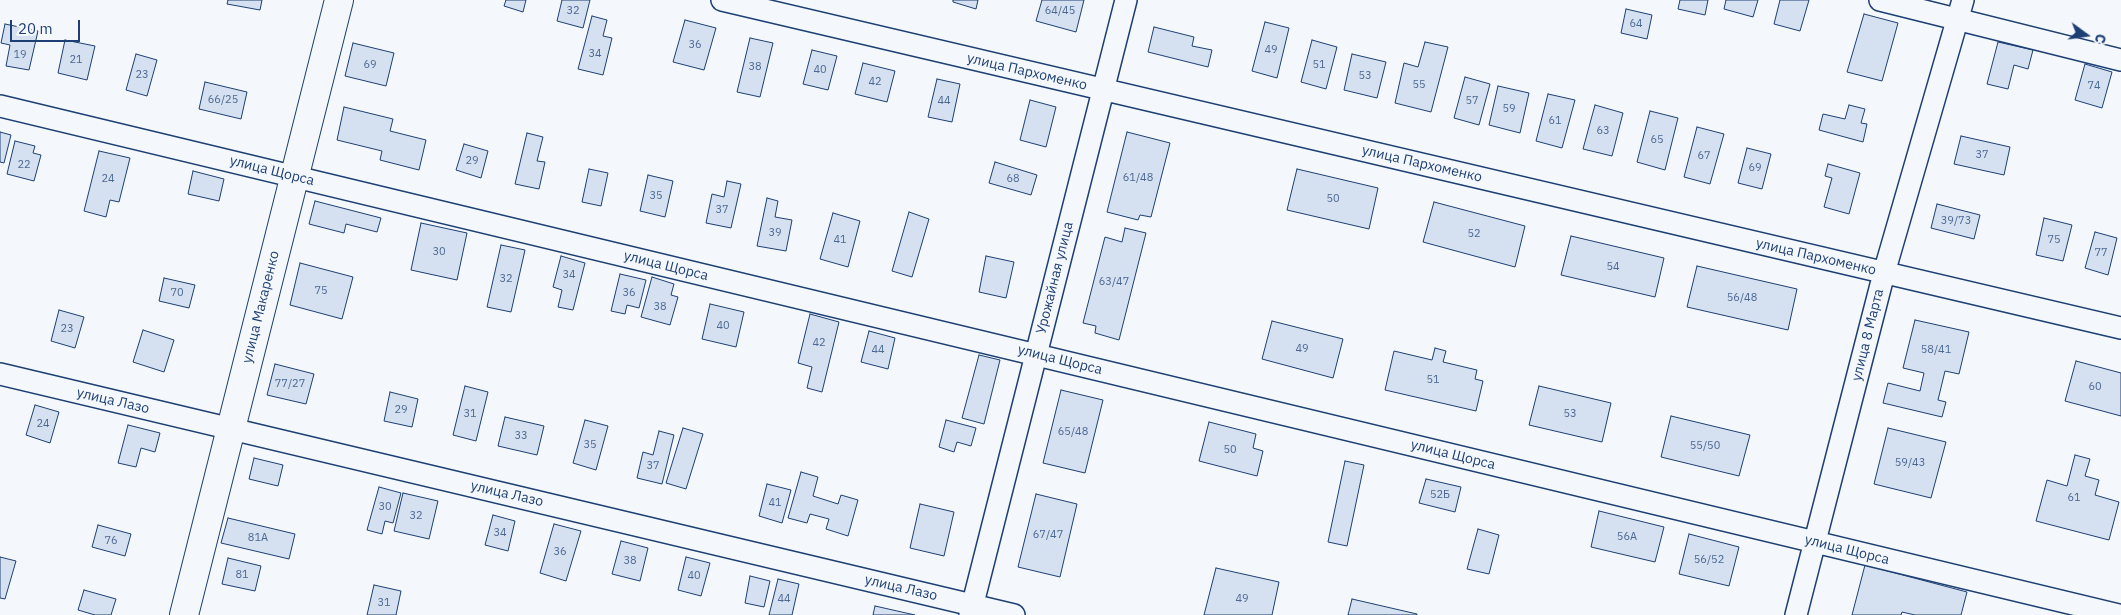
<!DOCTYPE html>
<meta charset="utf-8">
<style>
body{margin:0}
#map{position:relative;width:2121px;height:615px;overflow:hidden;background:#f4f7fb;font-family:"IBM Plex Sans",sans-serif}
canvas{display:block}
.north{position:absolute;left:2061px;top:10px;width:50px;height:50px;-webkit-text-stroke:4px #f4f7fb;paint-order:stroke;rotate:104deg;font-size:14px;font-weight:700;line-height:20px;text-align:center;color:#1d3f73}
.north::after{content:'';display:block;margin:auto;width:18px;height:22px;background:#1d3f73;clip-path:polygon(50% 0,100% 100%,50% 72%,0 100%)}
.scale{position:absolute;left:10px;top:20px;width:70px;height:22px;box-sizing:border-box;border:2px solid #1d3f73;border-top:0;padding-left:6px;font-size:15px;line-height:18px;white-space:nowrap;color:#1d3f73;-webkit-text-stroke:4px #f4f7fb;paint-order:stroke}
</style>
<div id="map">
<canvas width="2121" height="615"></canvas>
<div class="north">С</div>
<div class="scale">20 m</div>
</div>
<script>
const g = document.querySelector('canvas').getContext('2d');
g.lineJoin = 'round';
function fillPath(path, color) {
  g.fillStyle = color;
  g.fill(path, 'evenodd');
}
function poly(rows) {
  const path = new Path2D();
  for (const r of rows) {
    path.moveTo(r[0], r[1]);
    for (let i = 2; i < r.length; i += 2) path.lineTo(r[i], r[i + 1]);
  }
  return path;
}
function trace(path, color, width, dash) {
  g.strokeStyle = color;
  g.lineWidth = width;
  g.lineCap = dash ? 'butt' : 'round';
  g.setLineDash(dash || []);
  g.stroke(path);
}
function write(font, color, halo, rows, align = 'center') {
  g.font = font + ' "IBM Plex Sans",sans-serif';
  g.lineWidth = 4;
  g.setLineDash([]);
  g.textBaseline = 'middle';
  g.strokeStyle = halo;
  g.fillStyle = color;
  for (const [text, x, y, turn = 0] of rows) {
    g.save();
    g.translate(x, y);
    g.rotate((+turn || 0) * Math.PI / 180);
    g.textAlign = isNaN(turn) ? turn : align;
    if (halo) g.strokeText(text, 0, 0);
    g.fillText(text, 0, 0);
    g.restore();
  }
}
const building = poly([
 [228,0,262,0,260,10,227,4,228,0],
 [506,0,526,0,523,12,504,6,506,0],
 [562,0,590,0,583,28,557,21,562,0],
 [953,0,978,0,976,9,953,2,953,0],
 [1042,0,1084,0,1076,32,1036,21,1042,0],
 [1680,0,1708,0,1705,15,1678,9,1680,0],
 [1726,0,1758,0,1753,17,1724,9,1726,0],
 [1780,0,1809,0,1800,31,1774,24,1780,0],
 [1626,9,1652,15,1647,39,1621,33,1626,9],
 [1864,14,1898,23,1882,81,1847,72,1864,14],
 [592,16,607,20,603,36,612,38,603,75,578,69,592,16],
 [685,20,716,28,704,70,673,62,685,20],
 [1265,22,1289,28,1277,78,1252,71,1265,22],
 [5,24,38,31,29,70,6,66,10,45,1,43,5,24],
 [1154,27,1194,37,1192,46,1212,50,1208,67,1148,52,1154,27],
 [750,38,773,43,760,97,737,92,750,38],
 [65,40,95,46,87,80,58,73,65,40],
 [1312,40,1337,47,1326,89,1301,82,1312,40],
 [1425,42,1448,47,1431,112,1395,103,1404,63,1418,67,1425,42],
 [1998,42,2033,50,2028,69,2014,65,2008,89,1987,84,1998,42],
 [353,43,394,53,386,86,345,76,353,43],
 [812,50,837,56,828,90,803,84,812,50],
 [136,54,157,60,147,96,126,90,136,54],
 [1352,54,1386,62,1377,98,1344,90,1352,54],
 [863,63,895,71,887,102,855,94,863,63],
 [2085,64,2112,72,2102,108,2075,100,2085,64],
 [1465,77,1490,84,1479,125,1454,118,1465,77],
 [937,79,960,84,952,122,928,117,937,79],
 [205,82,247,92,241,119,199,109,205,82],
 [1498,86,1529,93,1520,133,1489,125,1498,86],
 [1548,94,1575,100,1562,148,1536,141,1548,94],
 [1030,100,1056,107,1046,147,1020,140,1030,100],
 [1595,105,1623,113,1612,156,1583,149,1595,105],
 [1849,105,1865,109,1861,123,1867,124,1863,142,1819,130,1823,114,1845,119,1849,105],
 [344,107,393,119,390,131,426,140,419,170,380,160,382,151,337,140,344,107],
 [1650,111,1678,118,1665,170,1637,162,1650,111],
 [1697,127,1724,134,1710,184,1684,177,1697,127],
 [0,132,11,135,4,163,0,162,0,132],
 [1127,132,1170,143,1151,217,1140,215,1138,220,1107,212,1127,132],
 [527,133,543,137,537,161,545,162,539,189,515,184,527,133],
 [1961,136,2010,147,2004,175,1954,164,1961,136],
 [15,141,35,146,33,153,41,155,34,181,7,174,15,141],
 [464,144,488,151,481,178,456,170,464,144],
 [1747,148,1771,154,1762,189,1738,183,1747,148],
 [99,151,130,158,119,202,110,200,106,217,84,211,99,151],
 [995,162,1037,175,1031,195,989,183,995,162],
 [1828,164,1860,173,1849,214,1824,207,1832,178,1825,176,1828,164],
 [589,169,608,173,601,206,582,202,589,169],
 [1297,169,1378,188,1369,229,1287,210,1297,169],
 [193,171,224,179,219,201,188,194,193,171],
 [648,175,673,181,665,217,640,211,648,175],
 [727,181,741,184,731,228,706,223,712,194,724,197,727,181],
 [767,198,778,201,775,217,792,220,786,251,757,246,767,198],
 [315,201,381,218,377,232,346,224,344,233,309,224,315,201],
 [1434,202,1525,226,1515,267,1423,242,1434,202],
 [1937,204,1980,215,1974,239,1931,228,1937,204],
 [909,212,929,219,912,277,892,271,909,212],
 [833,213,860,221,848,267,820,259,833,213],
 [2044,218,2072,225,2063,261,2036,255,2044,218],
 [421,223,467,233,457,280,411,270,421,223],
 [1125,228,1146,233,1119,340,1095,333,1096,326,1083,323,1105,237,1122,242,1125,228],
 [2095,232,2117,238,2108,275,2085,268,2095,232],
 [1571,236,1664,258,1655,297,1561,275,1571,236],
 [501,245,525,250,511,312,487,307,501,245],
 [561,256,585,263,573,310,558,307,562,290,553,287,561,256],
 [986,256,1014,262,1006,298,979,292,986,256],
 [300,263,353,277,342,319,290,305,300,263],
 [1697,266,1797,289,1788,330,1687,307,1697,266],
 [620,274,646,280,639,308,627,305,625,314,611,311,620,274],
 [652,277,674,284,671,295,678,297,670,325,641,317,652,277],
 [164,278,195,285,189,308,159,301,164,278],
 [710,304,744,312,736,347,702,339,710,304],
 [59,310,84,317,75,348,51,341,59,310],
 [810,314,839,322,822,392,807,388,812,367,798,363,810,314],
 [1915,320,1969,332,1959,374,1945,371,1938,400,1946,402,1942,417,1883,403,1888,383,1920,391,1924,373,1903,368,1915,320],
 [1272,321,1343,339,1333,378,1262,359,1272,321],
 [143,330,174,340,164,372,133,362,143,330],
 [869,331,895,338,888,369,861,362,869,331],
 [1435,348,1446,351,1443,362,1477,370,1475,379,1483,381,1476,411,1385,390,1394,351,1432,360,1435,348],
 [979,355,1000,360,984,424,962,418,979,355],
 [2076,361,2121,373,2121,416,2065,401,2076,361],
 [275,364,314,374,306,404,267,395,275,364],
 [465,386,488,392,476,441,453,435,465,386],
 [1539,386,1611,403,1602,442,1529,425,1539,386],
 [1061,390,1103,400,1085,473,1043,463,1061,390],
 [390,392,418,399,412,427,384,421,390,392],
 [35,405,59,412,50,443,26,435,35,405],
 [1671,416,1750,435,1739,476,1661,457,1671,416],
 [505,417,544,426,537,455,498,446,505,417],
 [585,420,608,426,596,470,573,463,585,420],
 [946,420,976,428,971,446,957,442,954,452,939,447,946,420],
 [1209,422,1256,434,1253,448,1263,451,1257,476,1199,461,1209,422],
 [128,425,160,433,155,452,141,448,136,467,118,463,128,425],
 [683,428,703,434,686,489,666,483,683,428],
 [1888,428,1946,442,1931,498,1874,484,1888,428],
 [659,431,674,435,662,484,637,478,643,452,653,455,659,431],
 [2075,455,2090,459,2085,476,2099,480,2095,495,2119,502,2109,540,2036,521,2047,480,2067,486,2075,455],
 [254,458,283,465,278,486,249,479,254,458],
 [1345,461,1364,465,1347,546,1328,542,1345,461],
 [801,472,818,477,813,496,838,504,841,495,858,500,848,536,826,529,829,519,810,514,807,523,788,518,801,472],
 [1426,479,1461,487,1455,512,1419,503,1426,479],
 [767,484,791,490,782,523,759,516,767,484],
 [379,487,401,493,393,523,385,521,382,534,367,530,379,487],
 [403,493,438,501,429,539,394,531,403,493],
 [1036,494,1077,504,1060,577,1018,567,1036,494],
 [920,504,954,512,944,556,910,548,920,504],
 [1599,511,1664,527,1655,562,1591,547,1599,511],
 [493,515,515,521,508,551,485,545,493,515],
 [228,518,295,534,289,559,221,543,228,518],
 [554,524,581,531,566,581,540,573,554,524],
 [98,525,131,534,125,556,92,547,98,525],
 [1478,529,1499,535,1489,574,1467,569,1478,529],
 [1689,534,1739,547,1729,586,1679,574,1689,534],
 [621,541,648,548,640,581,612,574,621,541],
 [0,557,16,561,5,599,0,598,0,557],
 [686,557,710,563,701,596,678,590,686,557],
 [228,558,261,566,255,591,222,584,228,558],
 [1865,565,1967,592,1961,615,1915,615,1902,612,1901,615,1852,615,1865,565],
 [1216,568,1279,582,1272,615,1204,615,1216,568],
 [750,576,770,581,764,607,745,603,750,576],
 [778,579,799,584,792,615,769,615,778,579],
 [374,585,401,591,396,615,367,615,374,585],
 [84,590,116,599,111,615,95,615,78,610,84,590],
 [1352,599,1417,614,1417,615,1348,615,1352,599],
 [875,606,915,615,873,615,875,606]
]);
const street = poly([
 [722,0,2121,328],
 [1880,0,2121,60],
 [0,106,2119,615],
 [0,374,1014,615],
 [970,615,1126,0],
 [1796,615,1884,273,1963,0]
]);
const secondary = poly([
 [184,615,339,0]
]);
const numberNames = [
 ["32",573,11],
 ["64/45",1060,11],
 ["64",1636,24],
 ["36",695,45],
 ["49",1271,50],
 ["34",595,54],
 ["19",20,55],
 ["21",76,60],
 ["69",370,65],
 ["51",1319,65],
 ["38",755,67],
 ["40",820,70],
 ["23",142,75],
 ["53",1365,76],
 ["42",875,82],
 ["55",1419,85],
 ["74",2094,86],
 ["66/25",223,100],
 ["44",944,101],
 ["57",1472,101],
 ["59",1509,109],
 ["61",1555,121],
 ["63",1603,131],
 ["65",1657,140],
 ["37",1982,155],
 ["67",1704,156],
 ["29",472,161],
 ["22",24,165],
 ["69",1755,168],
 ["61/48",1138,178],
 ["24",108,179],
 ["68",1013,179],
 ["35",656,196],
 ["50",1333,199],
 ["37",722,210],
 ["39/73",1956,221],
 ["39",775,233],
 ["52",1474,234],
 ["41",840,240],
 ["75",2054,240],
 ["30",439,252],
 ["77",2101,253],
 ["54",1613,267],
 ["34",569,275],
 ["32",506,279],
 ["63/47",1114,282],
 ["75",321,291],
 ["70",177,293],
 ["36",629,293],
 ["56/48",1742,298],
 ["38",660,307],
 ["40",723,326],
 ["23",67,329],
 ["42",819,343],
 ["49",1302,349],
 ["44",878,350],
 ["58/41",1936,350],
 ["51",1433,380],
 ["77/27",290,384],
 ["60",2095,387],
 ["29",401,410],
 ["31",470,414],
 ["53",1570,414],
 ["24",43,424],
 ["65/48",1073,432],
 ["33",521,436],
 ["35",590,445],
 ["55/50",1705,446],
 ["50",1230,450],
 ["59/43",1910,463],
 ["37",653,466],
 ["52Б",1440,495],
 ["61",2074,498],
 ["41",775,503],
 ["30",385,507],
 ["32",416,516],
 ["34",500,533],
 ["67/47",1048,535],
 ["56А",1627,537],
 ["81А",258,538],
 ["76",111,541],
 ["36",560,552],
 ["56/52",1709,560],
 ["38",630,561],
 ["81",242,575],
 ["40",694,576],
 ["44",784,599],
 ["49",1242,599],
 ["31",384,603]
];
const streetNames = [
 ["улица Пархоменко",1027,72,13],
 ["улица Пархоменко",1422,164,13],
 ["улица Щорса",272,171,14],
 ["улица Пархоменко",1816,257,13],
 ["улица Щорса",666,266,14],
 ["Урожайная улица",1055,278,-76],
 ["улица Макаренко",261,307,-76],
 ["улица 8 Марта",1868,335,-76],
 ["улица Щорса",1060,360,14],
 ["улица Лазо",113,401,13],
 ["улица Щорса",1453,455,14],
 ["улица Лазо",507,494,13],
 ["улица Щорса",1847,550,14],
 ["улица Лазо",901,588,13]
];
fillPath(building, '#d5e0f0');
trace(building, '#1d3f73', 1);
trace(street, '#1d3f73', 24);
trace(secondary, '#1d3f73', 30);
trace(street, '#f4f7fb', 21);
trace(secondary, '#f4f7fb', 28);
write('11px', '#4b6792', null, numberNames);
write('14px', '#1d3f73', '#f4f7fb', streetNames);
</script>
